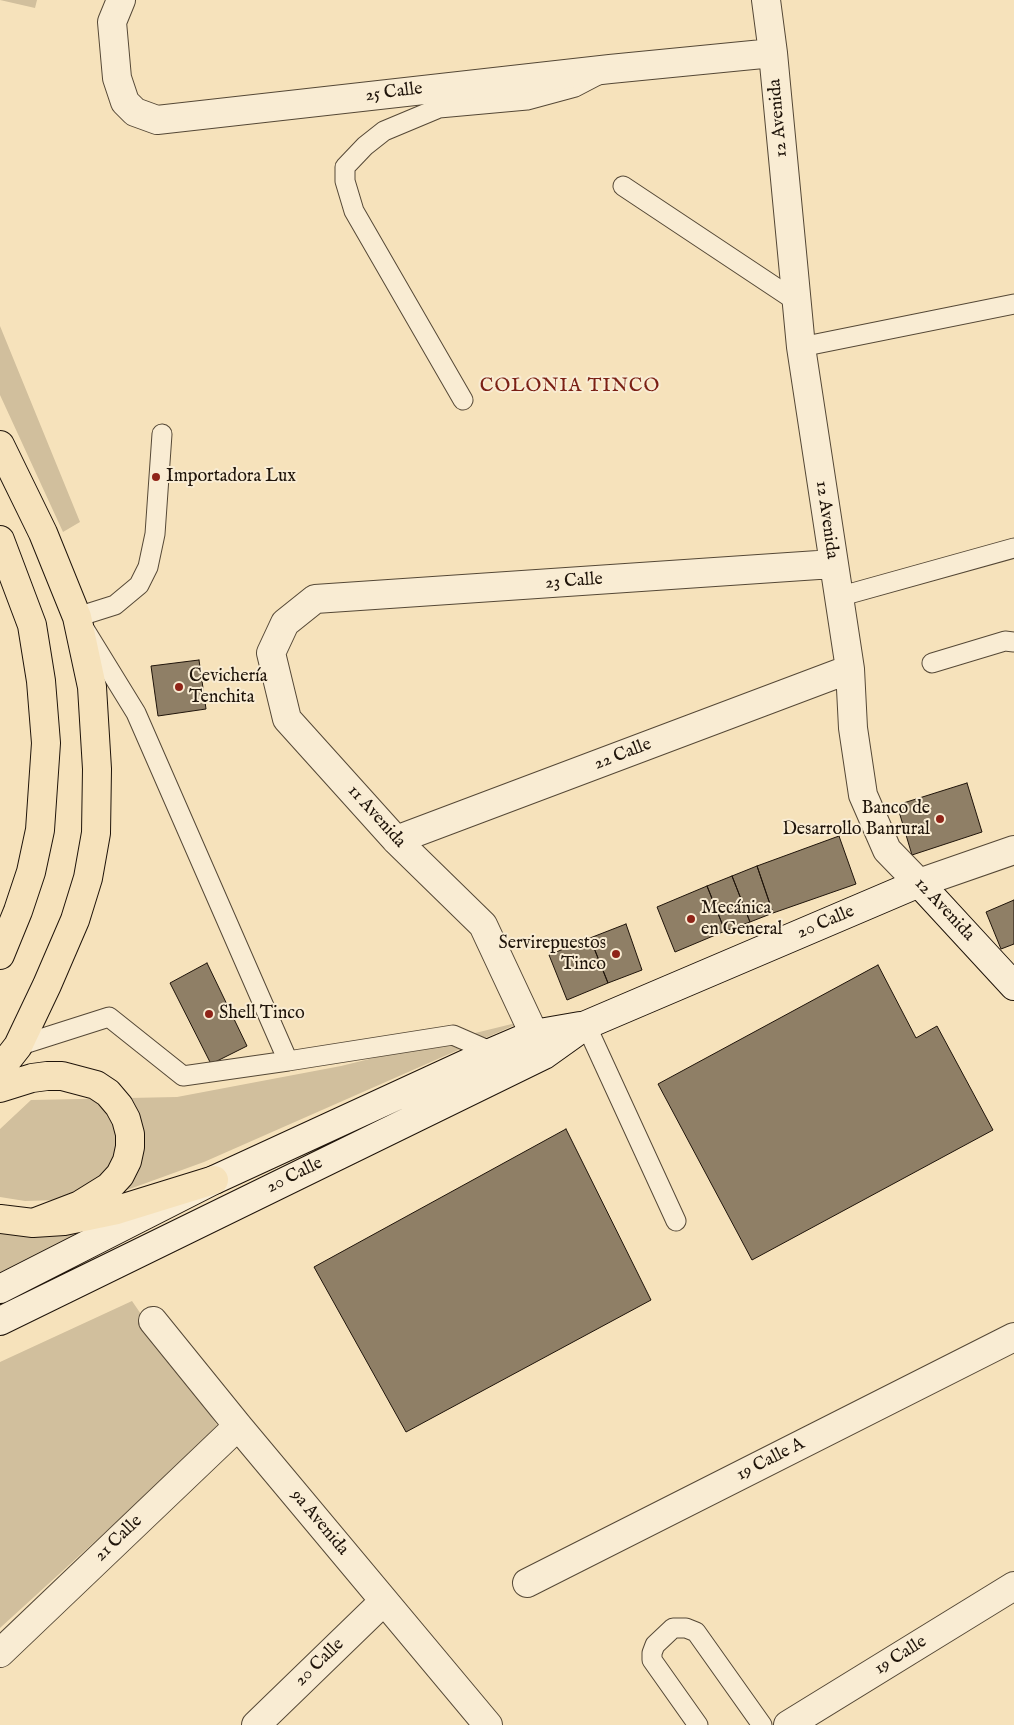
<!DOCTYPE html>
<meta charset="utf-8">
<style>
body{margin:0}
canvas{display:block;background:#f6e2bb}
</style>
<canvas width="1014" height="1725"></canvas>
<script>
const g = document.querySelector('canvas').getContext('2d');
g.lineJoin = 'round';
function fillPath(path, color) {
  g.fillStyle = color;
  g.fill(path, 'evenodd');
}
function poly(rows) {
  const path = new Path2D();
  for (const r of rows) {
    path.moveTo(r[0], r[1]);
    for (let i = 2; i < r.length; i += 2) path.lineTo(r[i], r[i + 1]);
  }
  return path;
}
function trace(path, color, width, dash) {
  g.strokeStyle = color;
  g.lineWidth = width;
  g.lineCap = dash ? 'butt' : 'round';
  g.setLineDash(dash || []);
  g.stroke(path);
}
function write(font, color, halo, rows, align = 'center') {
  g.font = font + ' "IM FELL English",serif';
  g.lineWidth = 4;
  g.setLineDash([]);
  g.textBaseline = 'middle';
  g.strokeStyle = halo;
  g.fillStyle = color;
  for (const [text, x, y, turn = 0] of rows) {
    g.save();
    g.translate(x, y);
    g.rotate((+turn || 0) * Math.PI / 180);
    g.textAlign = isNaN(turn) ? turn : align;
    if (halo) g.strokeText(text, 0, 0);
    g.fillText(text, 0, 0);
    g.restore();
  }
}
const green = poly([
 [0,0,37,0,35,8],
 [0,326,80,522,63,532,0,395],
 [524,1021,204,1162,102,1199,25,1201,0,1197,0,1129,31,1100,177,1097,341,1066],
 [121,1223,0,1280,0,1233,44,1236],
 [132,1301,219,1428,0,1628,0,1362]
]);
const building = poly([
 [199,660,206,709,158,716,151,666,199,660],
 [967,783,982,832,912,855,897,805,967,783],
 [839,836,856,884,773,913,757,866,839,836],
 [757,866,773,913,750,922,732,876,757,866],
 [732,876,750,922,725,931,707,886,732,876],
 [707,886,725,931,675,952,657,907,707,886],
 [1014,900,1014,944,1001,949,986,912,1014,900],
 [626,924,642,970,608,983,590,938,626,924],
 [590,938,608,983,567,1000,549,955,590,938],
 [207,963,247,1046,211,1064,170,983,207,963],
 [878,965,916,1038,937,1026,993,1130,752,1260,658,1084,878,965],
 [566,1129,651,1300,406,1432,314,1267,566,1129]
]);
const service = poly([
 [623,186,796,301],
 [801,347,1014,304],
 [463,400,354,211,345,181,345,167,365,146,384,131,439,108,527,100,575,87,598,75],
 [162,434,155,534,148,567,139,585,115,605,77,617,136,713,288,1061,453,1035,492,1052],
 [838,597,1014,548],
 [932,663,1005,641,1014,642],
 [586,1025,676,1221],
 [18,1046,109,1017,183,1076,288,1061],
 [698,1725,652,1660,652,1653,655,1645,673,1628,686,1628,696,1632,762,1725]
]);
const minor = poly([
 [121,0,112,22,117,78,125,102,135,112,157,120,610,69,773,53],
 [766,0,773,53,801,347,850,669,853,728,863,795,887,850,919,883],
 [396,840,850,669],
 [534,1034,483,925,396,840,287,719,271,653,285,623,315,599,833,564],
 [153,1321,238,1426,488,1725],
 [527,1583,1014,1337],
 [0,1653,238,1426],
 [256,1725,384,1601],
 [788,1725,1014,1586]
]);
const tertiary = poly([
 [919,883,1014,850]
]);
const secondary = poly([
 [0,1289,214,1180,492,1052,534,1034,580,1026],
 [0,1321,544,1055,586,1025,919,883,1014,986]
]);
const trunk = poly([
 [0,445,43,533,77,617,92,687,97,769,96,833,88,878,75,920,47,985,18,1046,0,1069],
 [0,540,32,625,41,681,46,743,40,830,31,872,18,911,0,955],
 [0,1088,32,1078,47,1076,62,1076,96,1085,108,1093,119,1106,126,1119,130,1134,130,1147,127,1161,120,1175,109,1187,80,1205,33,1223],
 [0,1219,33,1223,64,1221,117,1210,214,1180]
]);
const markers = [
 [156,477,5,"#8f2418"],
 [179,687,5,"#8f2418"],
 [940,819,5,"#8f2418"],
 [691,919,5,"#8f2418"],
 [616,954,5,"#8f2418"],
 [209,1014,5,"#8f2418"]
];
const streetNames = [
 ["25 Calle",394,93,-7],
 ["12 Avenida",779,118,-95],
 ["12 Avenida",826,520,82],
 ["23 Calle",574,582,-4],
 ["22 Calle",623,755,-21],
 ["11 Avenida",376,817,48],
 ["12 Avenida",944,910,47],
 ["20 Calle",826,923,-23],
 ["20 Calle",295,1176,-26],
 ["19 Calle A",771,1460,-27],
 ["9a Avenida",319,1523,50],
 ["21 Calle",119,1539,-44],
 ["19 Calle",901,1656,-32],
 ["20 Calle",320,1663,-44]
];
const poiNames = [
 ["Importadora Lux",166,477],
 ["Cevichería",189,677],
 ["Tenchita",189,698],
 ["Banco de",930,809,"right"],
 ["Desarrollo Banrural",930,830,"right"],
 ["Mecánica",701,909],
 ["en General",701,930],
 ["Servirepuestos",606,944,"right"],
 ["Tinco",606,965,"right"],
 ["Shell Tinco",219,1014]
];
const neighbourhoodNames = [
 ["COLONIA TINCO",570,387]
];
fillPath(green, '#d1bf9d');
fillPath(building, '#8f7f66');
trace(building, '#1f140a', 1);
trace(service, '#554836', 21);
trace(minor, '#554836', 30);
trace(tertiary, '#554836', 30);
trace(secondary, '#1f140a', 30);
trace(trunk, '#1f140a', 30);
trace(service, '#f9ecd3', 19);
trace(minor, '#f9ecd3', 28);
trace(tertiary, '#f9ecd3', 28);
trace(secondary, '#f9ecd3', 28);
trace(trunk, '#f6e2bb', 28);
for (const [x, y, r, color] of markers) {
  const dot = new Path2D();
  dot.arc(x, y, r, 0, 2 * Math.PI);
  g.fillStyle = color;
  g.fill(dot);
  trace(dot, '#f9ecd3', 2);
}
write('18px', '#1f140a', '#f9ecd3', streetNames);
write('18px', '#1f140a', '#f9ecd3', poiNames, 'left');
g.letterSpacing = '1px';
write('19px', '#7a1f14', '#f9ecd3', neighbourhoodNames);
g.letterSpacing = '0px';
</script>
